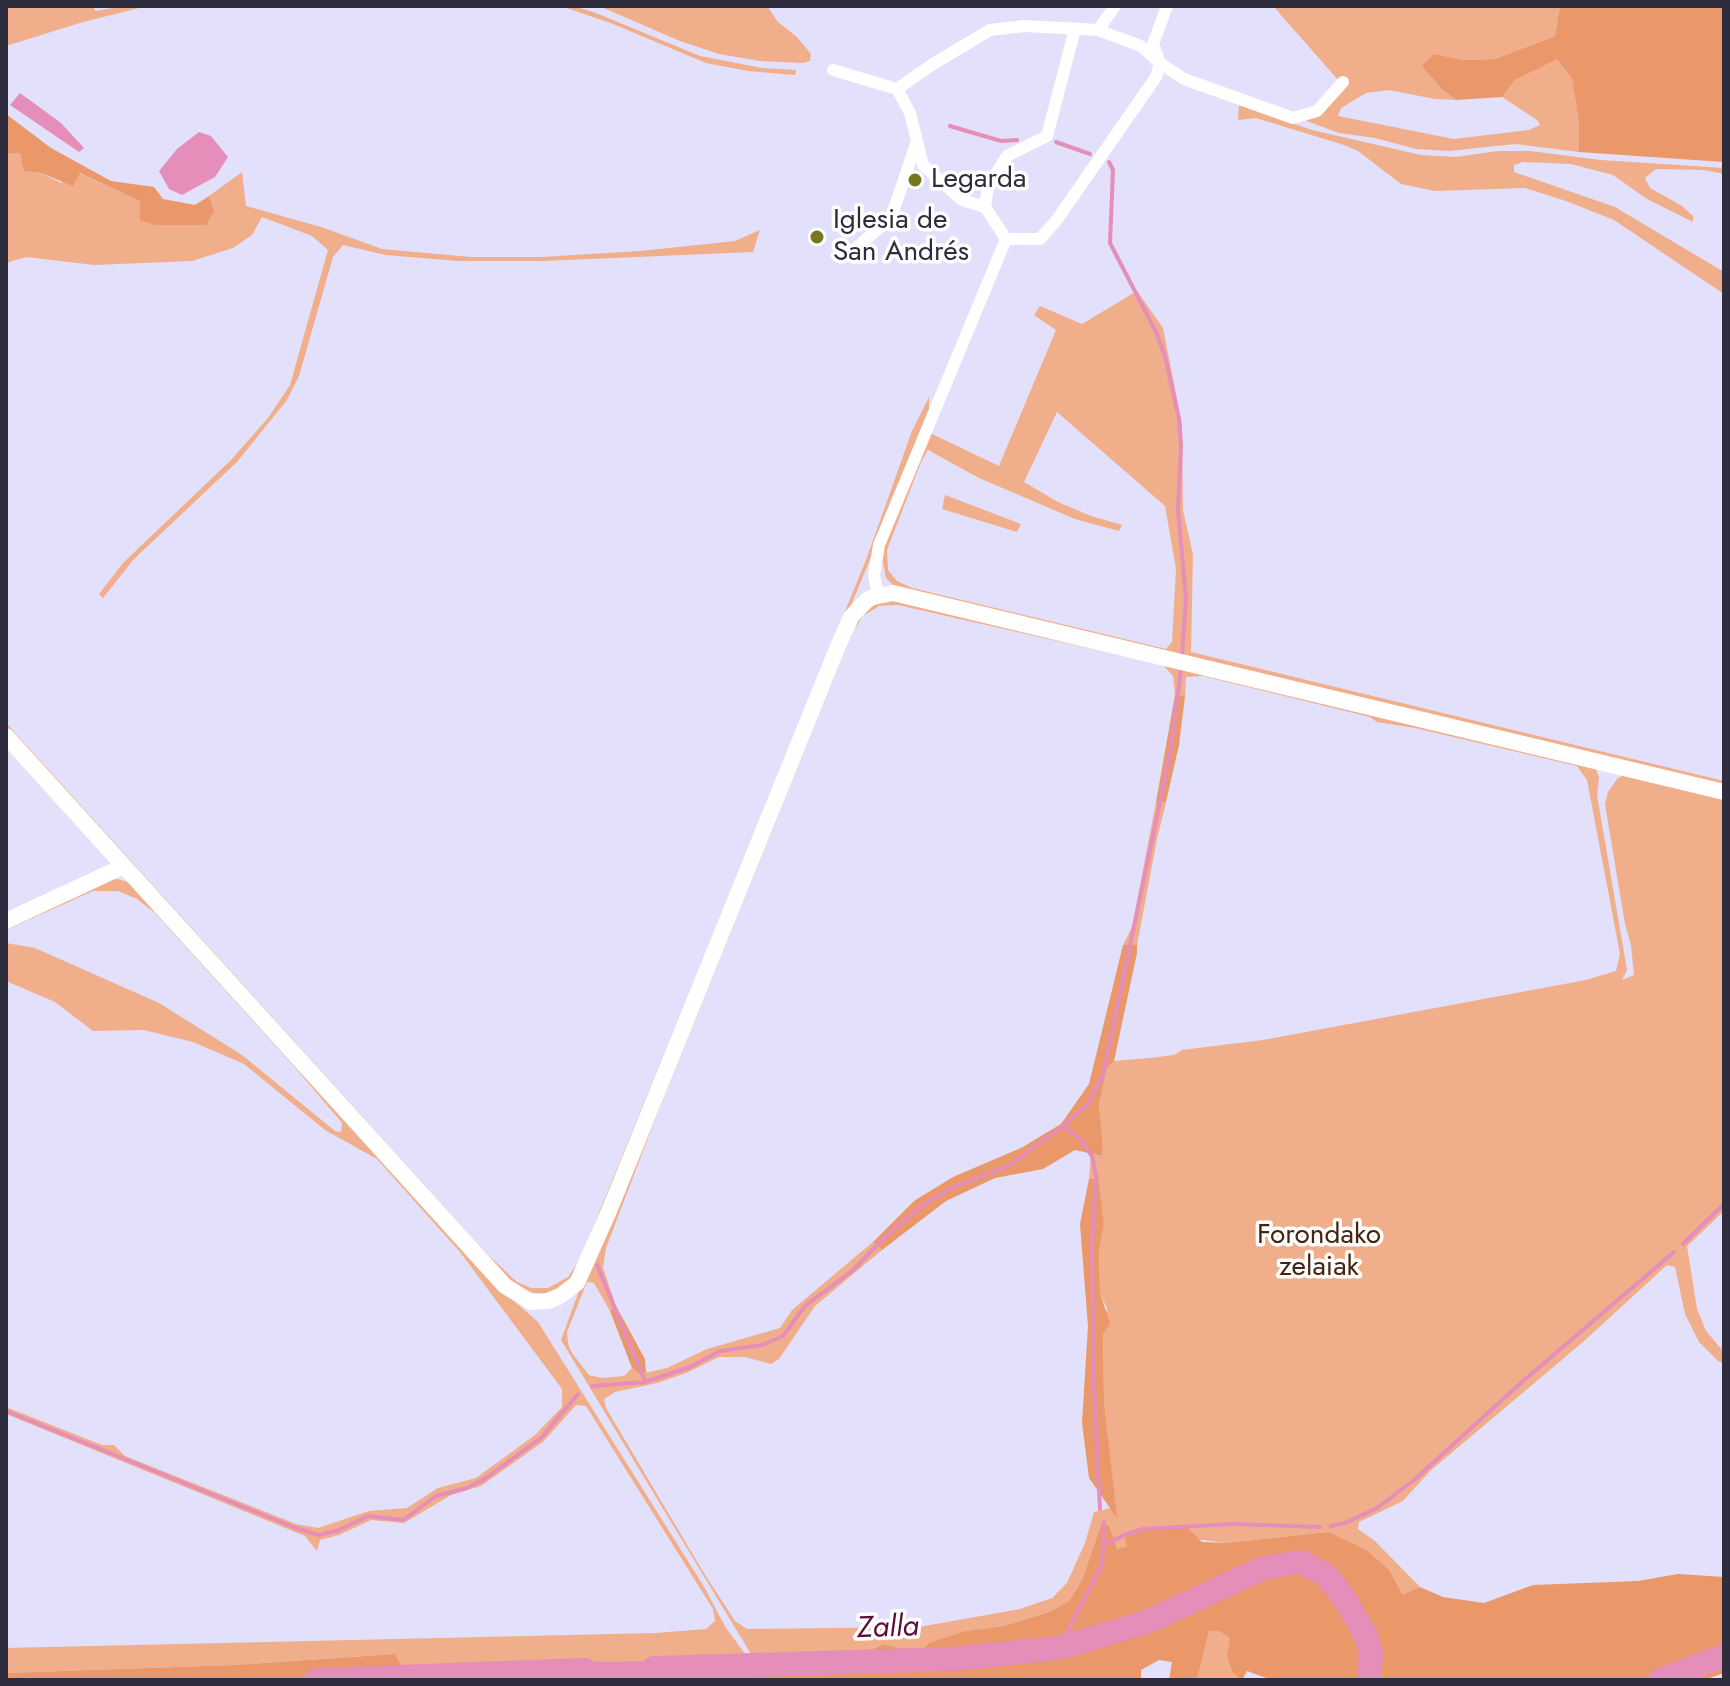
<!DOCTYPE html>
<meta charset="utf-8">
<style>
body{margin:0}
#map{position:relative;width:1730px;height:1686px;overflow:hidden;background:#e2e0fa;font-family:Jost,sans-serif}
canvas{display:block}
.frame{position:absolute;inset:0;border:8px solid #2e2d3e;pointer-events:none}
</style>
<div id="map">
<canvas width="1730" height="1686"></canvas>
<div class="frame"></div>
</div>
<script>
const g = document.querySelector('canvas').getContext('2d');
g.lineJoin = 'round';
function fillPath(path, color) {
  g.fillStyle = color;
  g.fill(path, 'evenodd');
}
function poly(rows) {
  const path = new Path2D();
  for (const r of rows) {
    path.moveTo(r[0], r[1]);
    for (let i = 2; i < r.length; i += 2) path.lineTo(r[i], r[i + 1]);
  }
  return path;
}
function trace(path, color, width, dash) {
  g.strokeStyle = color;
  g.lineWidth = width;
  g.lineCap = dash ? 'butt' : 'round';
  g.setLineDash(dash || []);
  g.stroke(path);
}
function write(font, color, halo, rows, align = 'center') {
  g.font = font + ' Jost,sans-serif';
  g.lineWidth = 7;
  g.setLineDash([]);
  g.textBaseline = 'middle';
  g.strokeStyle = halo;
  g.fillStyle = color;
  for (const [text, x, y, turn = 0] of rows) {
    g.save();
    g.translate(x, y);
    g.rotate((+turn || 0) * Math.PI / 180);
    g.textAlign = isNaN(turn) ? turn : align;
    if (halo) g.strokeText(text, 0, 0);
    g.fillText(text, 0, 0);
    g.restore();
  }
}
const green = poly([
 [6,6,92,6,96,11,124,6,147,6,83,22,6,46],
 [561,6,574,6,596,13,700,56,762,68,796,70,795,75,748,71,706,63,613,24],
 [599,6,767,6,778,22,797,37,811,54,810,61,803,63,760,61,719,54,680,41],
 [1273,6,1560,6,1555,36,1495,59,1463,60,1433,54,1443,90,1456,100,1435,99,1389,90,1366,93,1341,108,1338,116,1454,139,1529,130,1540,125,1537,120,1502,97,1515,80,1557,58,1572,77,1579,123,1579,152,1515,144,1449,151,1416,149,1375,138,1339,133,1304,120,1339,81],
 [1239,105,1312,130,1421,155,1456,157,1498,151,1530,151,1601,160,1724,168,1724,174,1704,170,1656,169,1645,178,1650,188,1682,206,1693,216,1693,222,1647,199,1613,175,1571,164,1523,162,1514,165,1514,172,1615,207,1724,272,1724,294,1614,220,1566,201,1525,188,1435,191,1401,184,1358,151,1344,145,1256,118,1238,120],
 [20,153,25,171,41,173,61,183,79,173,141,201,140,220,214,211,209,196,242,172,246,206,321,227,382,249,471,257,542,257,640,251,735,241,760,230,753,252,543,261,458,261,386,255,343,245,333,257,299,376,287,400,237,462,134,559,103,598,99,594,124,562,230,461,268,418,290,385,328,250,312,236,262,217,252,235,233,248,192,261,94,265,26,257,9,262,6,266,6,154],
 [1137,291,1163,328,1182,424,1183,510,1193,555,1191,652,1724,781,1724,786,894,586,886,578,881,553,927,437,932,434,999,466,1056,330,1034,315,1040,306,1082,324],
 [1057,412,1165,506,1176,569,1172,642,1166,649,912,588,897,581,888,570,887,550,921,462,928,450,979,478,1075,519,1119,531,1122,525,1091,516,1058,502,1024,482],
 [929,397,929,409,922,429,871,557,573,1279,553,1292,540,1294,524,1291,506,1281,6,730,6,723,486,1253,517,1282,531,1288,548,1288,568,1277,580,1259,866,560,912,431],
 [945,495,1021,524,1017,532,942,509],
 [884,600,902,600,1596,769,1599,778,1597,795,1627,970,1622,980,1634,975,1631,945,1625,924,1605,804,1608,792,1617,779,1626,773,1724,796,1724,1211,1687,1246,1697,1309,1706,1331,1724,1352,1724,1363,1718,1361,1699,1342,1685,1314,1675,1267,1667,1265,1583,1342,1430,1471,1403,1501,1359,1522,1358,1529,1375,1541,1420,1587,1403,1596,1389,1570,1328,1532,1225,1543,1131,1530,1127,1546,1117,1549,1109,1525,1101,1525,1082,1580,1069,1601,1049,1612,1004,1626,966,1631,921,1653,883,1644,862,1656,754,1659,561,1340,580,1288,854,623,870,606],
 [898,605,1163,665,1173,676,1175,695,1185,696,1186,677,1203,676,1370,717,1377,722,1415,728,1577,766,1587,780,1620,954,1616,971,1586,980,1263,1040,1182,1050,1174,1055,1150,1058,1114,1061,1107,1068,1099,1105,1103,1146,1102,1156,1091,1154,1089,1179,1097,1178,1104,1224,1099,1252,1100,1294,1107,1308,1103,1334,1104,1402,1115,1507,1094,1512,1085,1543,1067,1583,1052,1598,1020,1609,919,1627,747,1629,735,1621,702,1570,606,1408,604,1399,615,1392,657,1383,686,1373,719,1357,745,1357,771,1364,779,1359,815,1306,882,1250,873,1242,792,1310,780,1328,707,1349,667,1368,640,1374,632,1368,624,1376,602,1378,589,1375,572,1353,568,1344,567,1332,587,1282,594,1283,610,1311,616,1306,603,1268,606,1248,659,1109,853,631,863,616,879,606],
 [1156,802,1166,802,1157,839,1137,945,1123,945,1132,927],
 [117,879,132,883,486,1276,538,1322,703,1585,726,1628,749,1659,568,1664,530,1660,500,1671,403,1673,395,1654,234,1665,6,1673,6,1648,656,1633,706,1629,715,1621,713,1609,586,1406,576,1405,544,1441,481,1486,451,1495,404,1523,371,1520,339,1535,320,1540,317,1551,305,1536,6,1414,6,1407,102,1445,114,1445,125,1456,296,1524,318,1528,369,1511,407,1508,438,1488,476,1478,535,1435,562,1407,562,1389,460,1252,377,1159,325,1130,244,1064,193,1042,144,1030,93,1031,55,1002,6,981,6,943,35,948,159,1003,242,1055,335,1131,341,1132,342,1123,293,1065,155,913,137,899,118,891,93,891,6,930,6,926,107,880],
 [1209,1631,1219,1631,1230,1638,1233,1673,1242,1680,1197,1680]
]);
const forest = poly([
 [1560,6,1724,6,1724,162,1579,152,1579,123,1572,78,1557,59,1515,80,1502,97,1456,100,1443,90,1422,66,1434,54,1463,60,1495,59,1555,36],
 [6,114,51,148,111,181,154,187,163,199,195,205,209,196,214,211,206,225,155,225,140,220,140,201,80,173,73,186,41,173,24,171,20,153,6,154],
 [1175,695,1185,696,1179,745,1166,802,1156,802],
 [1123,945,1137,945,1137,953,1114,1061,1107,1068,1099,1105,1103,1146,1102,1156,1075,1150,1043,1169,995,1178,946,1201,882,1250,873,1242,914,1201,953,1177,1021,1148,1061,1124,1089,1084],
 [1098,1178,1104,1224,1099,1252,1100,1293,1110,1323,1103,1334,1104,1402,1117,1518,1089,1478,1082,1423,1088,1326,1080,1224,1089,1179],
 [616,1306,645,1359,646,1373,640,1374,632,1368,610,1311],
 [1101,1525,1109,1525,1117,1549,1127,1546,1125,1539,1131,1530,1188,1528,1202,1542,1225,1543,1328,1532,1366,1550,1389,1570,1403,1595,1420,1587,1443,1597,1484,1603,1533,1585,1638,1581,1678,1574,1724,1577,1724,1673,1704,1680,1272,1680,1247,1671,1242,1680,1233,1673,1227,1656,1230,1638,1219,1631,1209,1631,1197,1680,1169,1680,1172,1662,1159,1660,1141,1670,1141,1680,591,1680,685,1678,685,1661,861,1656,883,1644,921,1653,929,1643,966,1631,1004,1626,1049,1612,1069,1601,1082,1580],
 [395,1654,409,1680,6,1680,6,1673,234,1665],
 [530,1660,556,1662,556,1672,551,1680,503,1680,500,1671]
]);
const water = poly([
 [20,93,61,123,84,148,79,152,10,105],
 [199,132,211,136,228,157,215,177,182,195,169,189,159,171,177,149],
 [685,1661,686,1678,551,1680,556,1672,556,1662],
 [500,1671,503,1680,409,1680,403,1673]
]);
const stream = poly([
 [950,126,1001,141,1017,140],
 [1056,142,1090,154],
 [1109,162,1113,170,1110,243,1156,332,1165,356,1179,419,1181,446,1178,509,1186,599,1182,654],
 [1683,1244,1724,1204],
 [597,1265,645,1381],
 [592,1386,645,1382,690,1367,720,1351,762,1345,783,1336,805,1306,852,1271,885,1237,924,1204,954,1187,1010,1165,1063,1126],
 [6,1411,293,1527,319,1535,339,1530,368,1516,403,1520,436,1496,467,1488,486,1478,542,1437,578,1394],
 [1100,1509,1094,1389,1092,1242,1096,1176,1092,1156,1080,1139,1063,1126,1088,1104,1103,1075,1170,754,1181,670],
 [1331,1526,1345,1523,1377,1508,1414,1480,1522,1382,1674,1252],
 [1103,1546,1124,1535,1143,1529,1232,1524,1320,1527],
 [1059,1648,1102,1565,1104,1522]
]);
const river = poly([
 [654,1668,952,1659,1059,1648,1147,1622,1263,1568,1301,1562,1326,1575,1344,1598,1366,1636,1371,1653,1369,1680],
 [316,1680,585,1670],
 [1660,1680,1724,1656]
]);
const street = poly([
 [1098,30,1115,6],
 [833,70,897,89,933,64,990,30,1025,26,1098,30,1141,46,1160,63,1184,79,1293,118,1317,111,1343,82],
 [897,89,910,113,923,165,962,200,985,207,1006,239],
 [985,207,988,187,1007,156,1047,136,1075,29],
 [857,247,891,218,916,144],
 [878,595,874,575,879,545,1006,239,1040,239,1056,221,1156,77,1160,63,1153,44,1167,6]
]);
const secondary = poly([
 [6,736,505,1286,531,1302,548,1301,560,1296,577,1283,609,1211,839,644,851,617,867,600,873,597,893,593,1724,792],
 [6,921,124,866]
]);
const markers = [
 [915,180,8,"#77771d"],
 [817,237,8,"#77771d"]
];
const poiNames = [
 ["Legarda",931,180],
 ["Iglesia de",833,221],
 ["San Andrés",833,253]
];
const parkNames = [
 ["Forondako",1319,1236],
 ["zelaiak",1319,1268]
];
const waterNames = [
 ["Zalla",888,1629,-2]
];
fillPath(green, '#f1ae8a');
fillPath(forest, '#ea9769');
fillPath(water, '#e58eb9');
trace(stream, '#e58eb9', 4);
trace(river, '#e58eb9', 24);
trace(street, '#fff', 12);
trace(secondary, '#fff', 16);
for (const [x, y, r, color] of markers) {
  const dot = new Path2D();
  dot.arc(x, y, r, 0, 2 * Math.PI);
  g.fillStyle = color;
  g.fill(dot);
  trace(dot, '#fff', 3);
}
write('28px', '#2e2d3e', '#fff', poiNames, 'left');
write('28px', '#452410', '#fff', parkNames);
write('italic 30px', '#5a0d3c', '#fff', waterNames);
</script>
